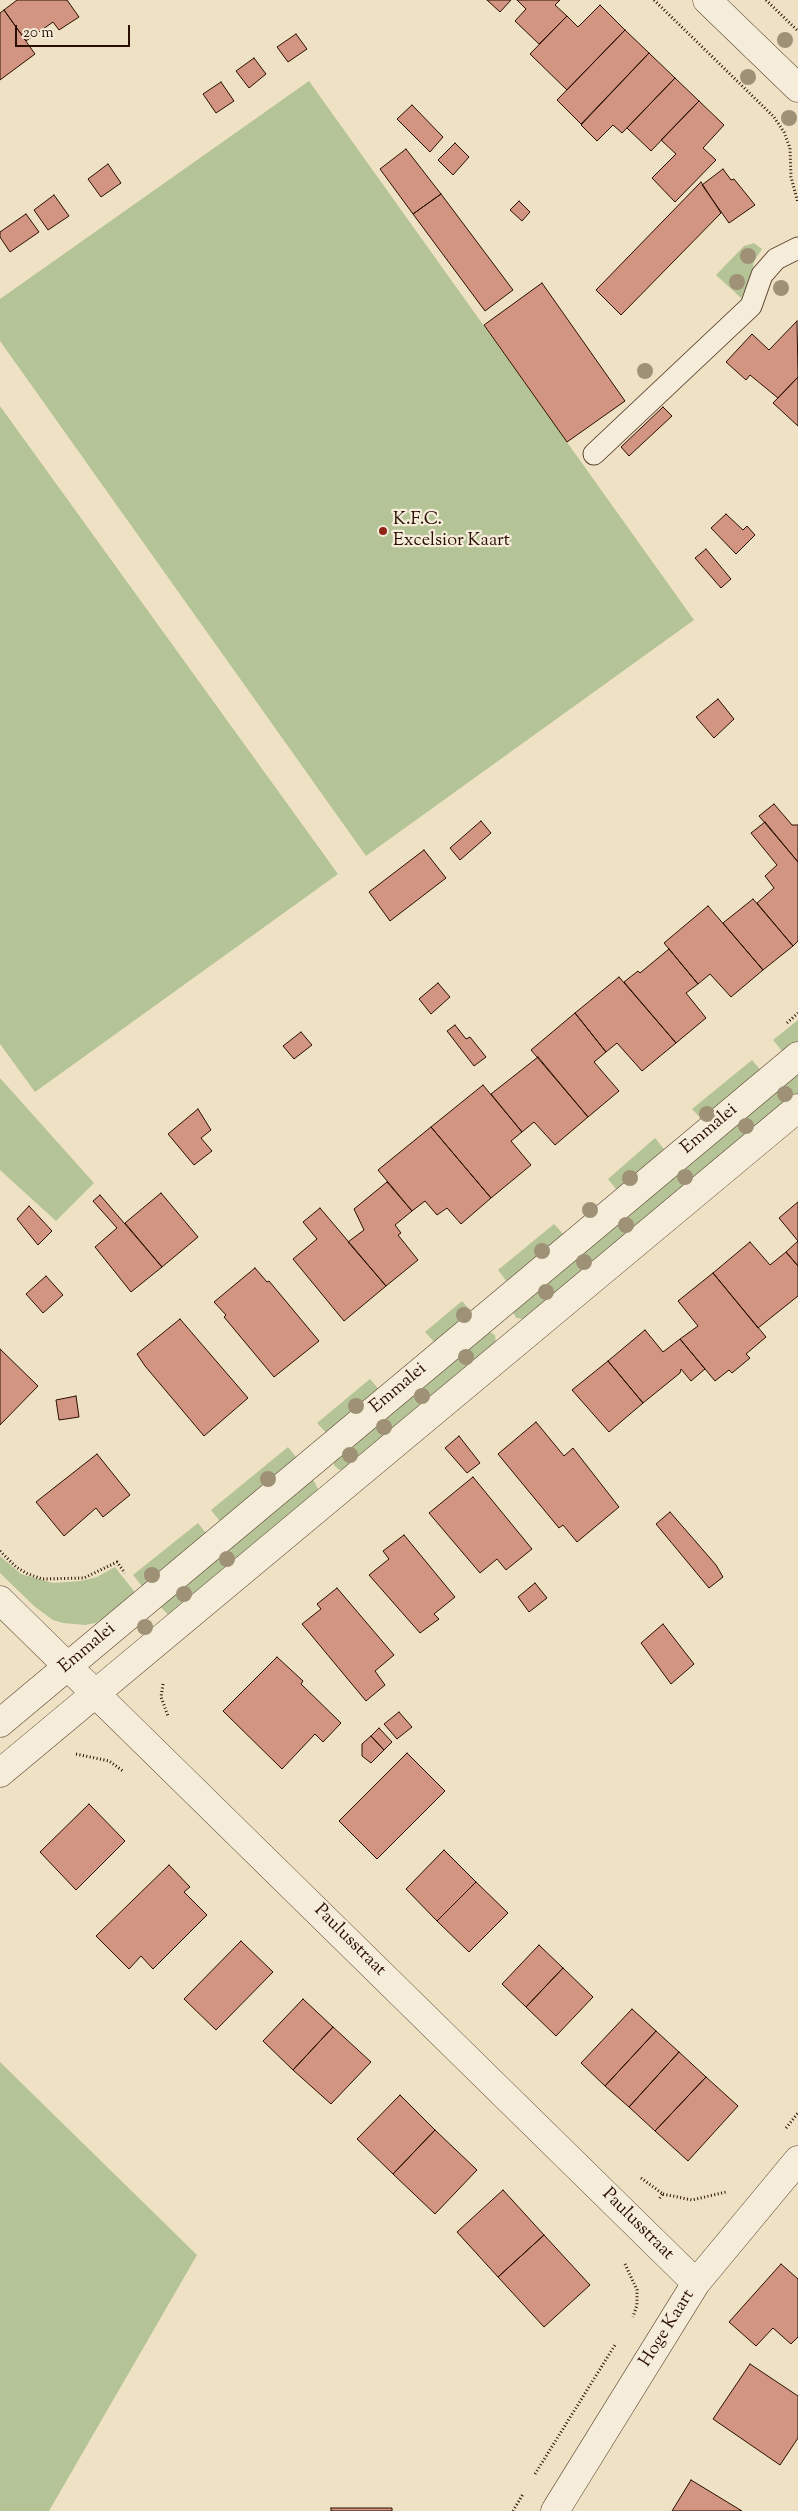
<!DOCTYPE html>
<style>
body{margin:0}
#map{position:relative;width:798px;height:2511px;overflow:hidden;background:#efe2c4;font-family:"Sorts Mill Goudy",serif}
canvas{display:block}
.scale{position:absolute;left:15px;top:25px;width:115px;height:22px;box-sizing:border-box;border:2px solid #2a0e00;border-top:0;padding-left:6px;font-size:15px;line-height:18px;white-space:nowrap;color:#2a0e00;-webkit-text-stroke:4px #f5ecd9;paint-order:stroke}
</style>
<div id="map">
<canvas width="798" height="2511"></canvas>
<div class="scale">20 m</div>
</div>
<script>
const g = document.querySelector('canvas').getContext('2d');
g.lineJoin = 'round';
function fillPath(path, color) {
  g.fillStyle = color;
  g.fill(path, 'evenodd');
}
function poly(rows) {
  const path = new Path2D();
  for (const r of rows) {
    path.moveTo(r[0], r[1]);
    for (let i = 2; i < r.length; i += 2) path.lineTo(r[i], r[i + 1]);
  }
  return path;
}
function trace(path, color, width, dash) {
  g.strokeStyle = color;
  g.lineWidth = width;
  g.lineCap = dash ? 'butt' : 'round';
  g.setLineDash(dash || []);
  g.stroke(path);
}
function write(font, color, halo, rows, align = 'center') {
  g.font = font + ' "Sorts Mill Goudy",serif';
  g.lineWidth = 4.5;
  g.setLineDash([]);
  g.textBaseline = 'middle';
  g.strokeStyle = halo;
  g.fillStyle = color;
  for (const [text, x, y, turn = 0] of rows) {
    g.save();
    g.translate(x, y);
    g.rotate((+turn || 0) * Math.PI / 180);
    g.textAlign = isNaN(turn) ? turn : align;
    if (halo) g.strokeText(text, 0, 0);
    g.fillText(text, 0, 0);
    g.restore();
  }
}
const green = poly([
 [309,81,694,620,366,856,0,341,0,299],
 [754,243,762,249,754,261,752,275,741,298,716,275,744,246],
 [0,406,338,874,35,1092,0,1044],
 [798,1020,798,1045,786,1056,773,1040],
 [752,1060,764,1074,705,1123,692,1109],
 [798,1069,798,1094,528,1320,516,1318,512,1310],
 [0,1078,94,1183,56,1221,0,1170],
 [655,1138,668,1154,620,1194,608,1179],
 [554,1224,567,1238,510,1286,498,1270],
 [462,1301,474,1315,438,1346,425,1332],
 [488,1331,495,1335,496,1343,344,1471,338,1469,334,1465,333,1459],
 [370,1379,382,1393,329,1436,317,1423],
 [288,1447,299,1461,223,1525,211,1510],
 [309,1479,314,1481,319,1491,171,1618,157,1603],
 [198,1523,209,1537,145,1590,133,1575],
 [0,1556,21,1574,53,1583,81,1581,97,1577,115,1567,137,1595,96,1623,85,1625,63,1623,53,1620,34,1606,0,1573],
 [0,2062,197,2255,49,2511,0,2511]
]);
const building = poly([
 [17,0,67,0,79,17,59,30,53,22,26,41,4,10,17,0],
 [487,0,511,0,500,12,487,0],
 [517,0,560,0,555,5,567,16,539,44,515,21,526,9,517,0],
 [600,5,625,30,567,90,530,54,567,16,578,27,600,5],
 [4,10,35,54,0,80,0,13,4,10],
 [625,30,649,53,581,124,557,100,625,30],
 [296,34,307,49,288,62,277,47,296,34],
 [649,53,675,78,622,133,613,125,597,141,581,125,649,53],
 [254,58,266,74,249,88,236,71,254,58],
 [675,78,699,101,651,151,627,128,675,78],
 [221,82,234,101,216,113,203,94,221,82],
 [699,101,724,125,703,148,716,160,675,202,652,178,676,154,661,140,699,101],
 [412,105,443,137,430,152,397,119,412,105],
 [455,143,469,157,453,175,438,160,455,143],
 [406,149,441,194,413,214,380,169,406,149],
 [108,164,121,183,101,197,88,179,108,164],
 [723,169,731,180,734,179,755,205,729,223,702,185,723,169],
 [701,182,721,213,621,315,596,290,701,182],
 [441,194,513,290,485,311,413,214,441,194],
 [54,195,69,216,48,230,34,210,54,195],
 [519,201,530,212,522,221,510,210,519,201],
 [26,214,39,232,10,252,0,237,0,232,26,214],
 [542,283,625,401,567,442,484,325,542,283],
 [797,321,798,377,778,398,750,375,746,380,726,362,752,334,769,350,797,321],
 [798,377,798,426,773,403,798,377],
 [663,407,672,416,629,456,621,447,663,407],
 [726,514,743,530,747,526,755,535,736,554,711,528,726,514],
 [706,549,731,579,721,588,695,558,706,549],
 [718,699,734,719,714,738,696,717,718,699],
 [774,804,792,825,798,825,798,862,759,816,774,804],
 [481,821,491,833,460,860,450,848,481,821],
 [765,822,798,862,798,941,793,946,757,903,774,888,765,876,777,865,751,833,765,822],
 [424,850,446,878,390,921,369,892,424,850],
 [753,899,793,946,763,970,723,923,753,899],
 [708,906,763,970,731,997,710,974,698,984,664,943,708,906],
 [669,949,698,984,686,993,706,1018,676,1043,624,982,638,971,640,973,669,949],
 [619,977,676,1043,642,1071,617,1043,606,1052,575,1013,619,977],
 [438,983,450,997,431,1014,419,999,438,983],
 [575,1013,606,1052,594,1062,619,1091,588,1117,531,1050,575,1013],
 [455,1025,466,1039,470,1037,486,1057,474,1066,447,1031,455,1025],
 [301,1032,312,1045,294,1059,283,1046,301,1032],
 [538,1057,588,1117,555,1145,534,1122,522,1132,491,1094,538,1057],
 [483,1085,522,1132,511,1141,531,1165,491,1198,431,1127,483,1085],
 [198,1109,211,1130,201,1138,212,1151,194,1165,168,1134,198,1109],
 [431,1127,491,1198,461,1224,447,1208,437,1215,425,1201,412,1211,378,1170,431,1127],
 [387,1182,412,1211,395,1225,401,1233,398,1235,418,1260,386,1286,348,1242,364,1230,354,1209,387,1182],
 [161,1193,198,1237,162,1267,125,1223,161,1193],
 [100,1195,162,1267,131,1292,95,1247,117,1228,93,1201,100,1195],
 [798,1202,798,1241,779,1218,798,1202],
 [29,1206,52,1231,38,1245,17,1219,29,1206],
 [320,1208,386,1286,344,1321,293,1259,317,1239,303,1222,320,1208],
 [798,1241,798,1266,786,1252,798,1241],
 [750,1242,770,1265,786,1252,798,1266,798,1296,758,1328,713,1273,750,1242],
 [255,1268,267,1282,269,1281,319,1341,274,1377,224,1317,226,1315,214,1302,255,1268],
 [713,1273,766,1337,746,1354,750,1358,732,1373,729,1370,715,1381,680,1339,698,1326,678,1301,713,1273],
 [46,1276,63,1295,43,1313,26,1294,46,1276],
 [180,1319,248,1398,204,1436,145,1366,137,1354,180,1319],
 [645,1330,663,1352,680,1339,705,1369,691,1381,681,1369,680,1373,643,1403,608,1361,645,1330],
 [0,1349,38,1386,0,1425,0,1349],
 [608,1361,643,1403,609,1432,572,1390,608,1361],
 [76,1396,79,1417,59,1420,56,1400,76,1396],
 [536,1422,564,1456,573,1448,619,1507,577,1542,563,1525,559,1528,498,1454,536,1422],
 [459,1436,480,1463,467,1473,445,1448,459,1436],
 [97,1454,130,1495,103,1517,96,1508,64,1536,36,1502,97,1454],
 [473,1477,532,1549,506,1570,497,1559,480,1573,429,1513,473,1477],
 [670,1512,716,1565,723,1577,709,1588,656,1524,670,1512],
 [404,1535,455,1597,434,1614,439,1619,420,1633,369,1575,389,1559,383,1551,404,1535],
 [535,1583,547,1598,529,1612,518,1597,535,1583],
 [337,1588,394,1655,375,1671,385,1685,366,1701,302,1624,321,1609,317,1604,337,1588],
 [663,1624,694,1664,671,1684,641,1643,663,1624],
 [277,1657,303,1681,301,1684,341,1723,323,1742,315,1734,282,1769,223,1711,277,1657],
 [399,1712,412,1727,397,1739,384,1724,399,1712],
 [379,1728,392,1742,384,1750,371,1736,379,1728],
 [371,1736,384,1750,371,1763,362,1756,362,1744,371,1736],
 [407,1753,445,1791,377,1859,339,1821,407,1753],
 [89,1804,125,1841,76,1890,40,1852,89,1804],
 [444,1850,476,1882,437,1921,406,1889,444,1850],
 [169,1865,190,1887,184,1892,207,1915,153,1969,141,1956,129,1969,96,1936,169,1865],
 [476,1882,508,1913,469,1952,437,1921,476,1882],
 [241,1941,273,1972,216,2030,184,1999,241,1941],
 [539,1945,563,1968,526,2007,502,1984,539,1945],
 [563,1968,593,1997,556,2036,526,2007,563,1968],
 [303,1999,333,2027,293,2070,263,2041,303,1999],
 [632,2009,656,2031,605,2086,581,2063,632,2009],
 [333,2027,371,2062,331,2104,293,2070,333,2027],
 [656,2031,679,2052,629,2107,605,2086,656,2031],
 [679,2052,706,2077,655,2131,629,2107,679,2052],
 [706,2077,738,2106,688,2161,655,2131,706,2077],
 [400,2095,435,2130,393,2174,357,2139,400,2095],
 [435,2130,477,2170,435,2214,393,2174,435,2130],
 [503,2190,544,2235,498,2277,457,2232,503,2190],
 [544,2235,590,2285,544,2327,498,2277,544,2235],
 [781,2264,798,2279,798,2337,791,2344,773,2328,756,2346,729,2322,781,2264],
 [750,2364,798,2396,798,2438,780,2465,713,2419,750,2364],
 [691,2480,742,2511,672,2511,691,2480],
 [331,2508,392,2508,392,2511,331,2511,331,2508]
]);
const path = poly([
 [654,0,774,117,784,132,790,148,791,177,798,203],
 [766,0,798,31],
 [787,1023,798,1013],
 [0,1551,16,1567,28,1574,42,1579,84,1578,117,1562,125,1573],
 [163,1684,161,1697,168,1716],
 [76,1754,109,1761,123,1771],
 [786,2128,798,2113],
 [641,2178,663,2194,659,2199],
 [663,2194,692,2200,726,2192],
 [625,2264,637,2290,637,2305,633,2317],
 [535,2474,615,2345],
 [513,2511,523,2494]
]);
const service = poly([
 [594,454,751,306,762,275,776,259,798,248]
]);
const minor = poly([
 [707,0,798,88],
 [0,1600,696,2283],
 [0,1723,798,1056],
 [0,1773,798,1108],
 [555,2511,696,2283,798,2160]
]);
const trees = [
 [785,40],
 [748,77],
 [789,118],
 [748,256],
 [737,282],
 [781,288],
 [645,371],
 [785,1094],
 [707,1114],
 [746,1126],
 [685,1177],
 [630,1178],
 [590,1210],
 [626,1225],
 [542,1251],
 [584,1262],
 [546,1292],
 [464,1315],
 [466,1357],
 [422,1396],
 [356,1406],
 [384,1427],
 [350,1455],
 [268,1479],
 [227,1559],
 [152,1575],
 [184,1594],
 [145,1627]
];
const markers = [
 [383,531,5,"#8f2418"]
];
const poiNames = [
 ["K.F.C.",393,521],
 ["Excelsior Kaart",393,542]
];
const streetNames = [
 ["Emmalei",710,1130,-40],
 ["Emmalei",399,1389,-40],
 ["Emmalei",88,1649,-40],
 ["Paulusstraat",349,1941,45],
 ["Paulusstraat",637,2225,45],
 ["Hoge Kaart",668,2329,-58]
];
fillPath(green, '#b5c497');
fillPath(building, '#d29581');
trace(building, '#2a0e00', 1);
trace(service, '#5b4331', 23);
trace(minor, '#5b4331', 29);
trace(path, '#2a0e00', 3, [1, 2.5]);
trace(service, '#f5ecd9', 21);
trace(minor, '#f5ecd9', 28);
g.fillStyle = '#9e9175';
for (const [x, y] of trees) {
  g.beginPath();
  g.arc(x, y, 8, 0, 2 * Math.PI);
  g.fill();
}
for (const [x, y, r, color] of markers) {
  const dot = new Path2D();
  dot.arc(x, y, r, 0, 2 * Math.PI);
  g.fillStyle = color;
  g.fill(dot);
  trace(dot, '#f5ecd9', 2);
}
write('18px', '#2a0e00', '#f5ecd9', poiNames, 'left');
write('18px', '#2a0e00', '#f5ecd9', streetNames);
</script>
